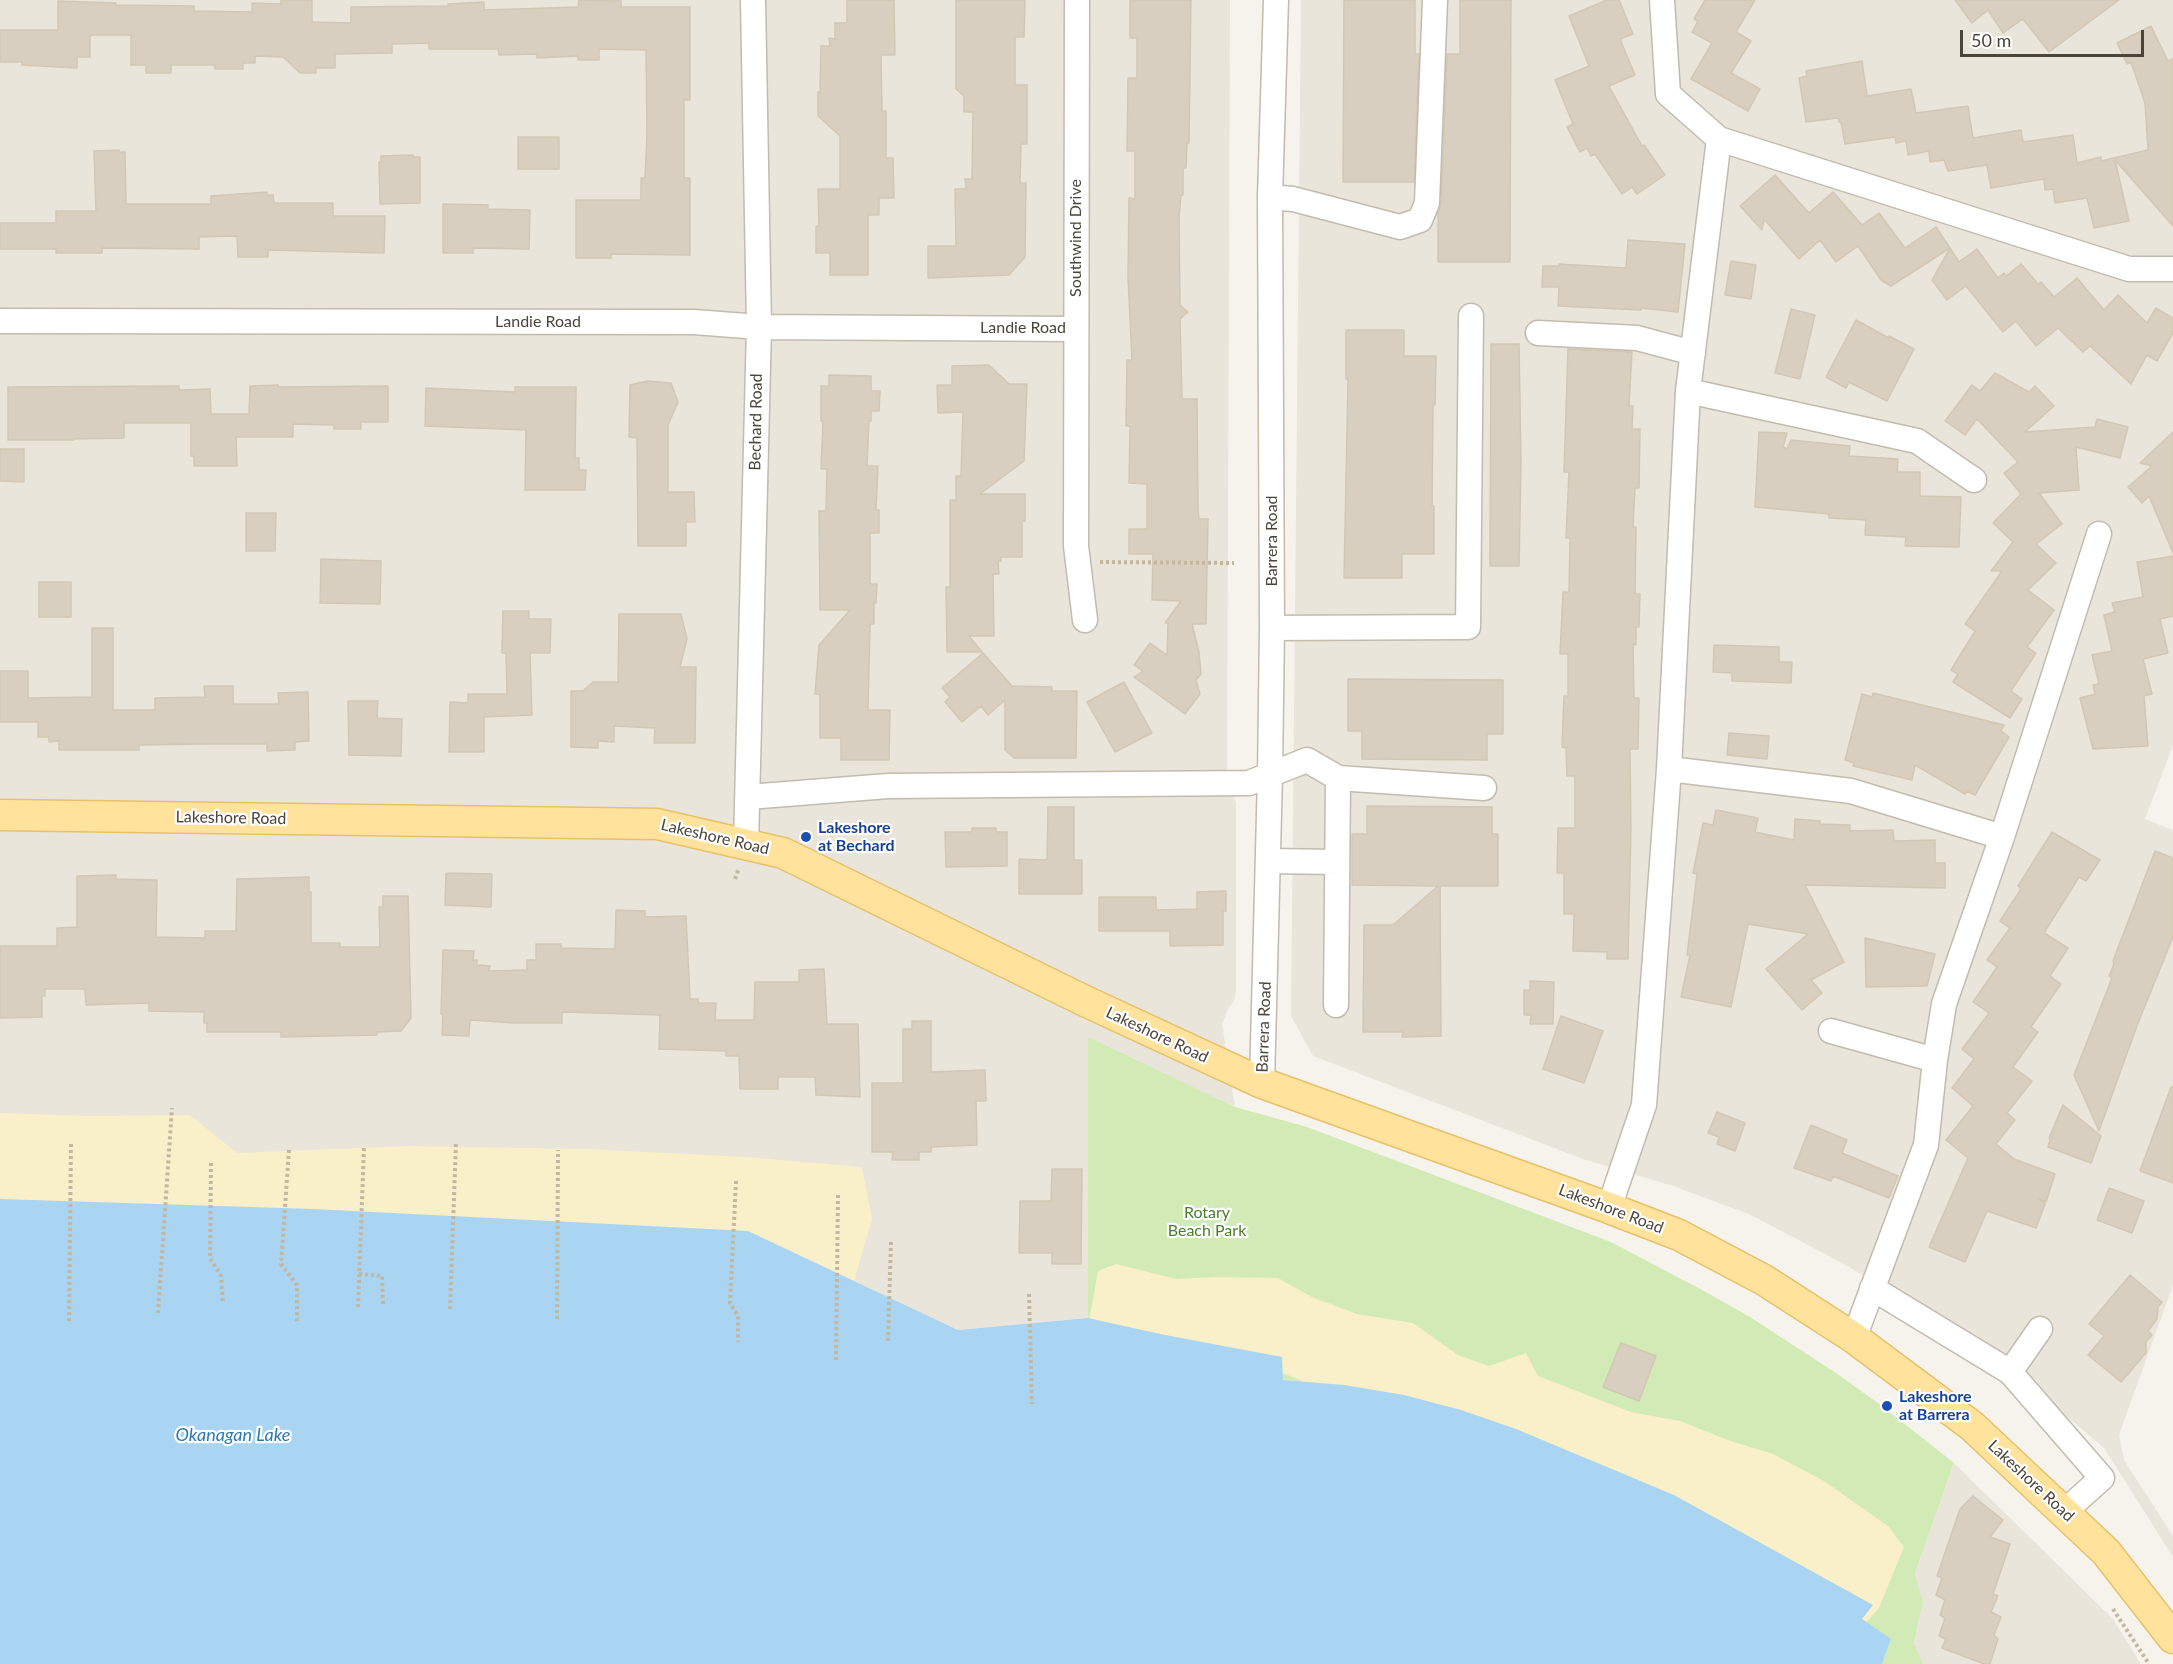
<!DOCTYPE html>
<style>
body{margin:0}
#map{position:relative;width:2173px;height:1664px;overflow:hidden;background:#f6f3ec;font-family:Lato,sans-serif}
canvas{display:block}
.scale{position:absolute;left:1960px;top:30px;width:184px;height:27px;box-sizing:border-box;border:3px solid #4b4439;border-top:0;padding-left:8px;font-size:18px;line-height:21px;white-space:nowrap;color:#4b4439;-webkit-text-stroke:4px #fff;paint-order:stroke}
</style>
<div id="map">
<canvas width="2173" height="1664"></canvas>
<div class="scale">50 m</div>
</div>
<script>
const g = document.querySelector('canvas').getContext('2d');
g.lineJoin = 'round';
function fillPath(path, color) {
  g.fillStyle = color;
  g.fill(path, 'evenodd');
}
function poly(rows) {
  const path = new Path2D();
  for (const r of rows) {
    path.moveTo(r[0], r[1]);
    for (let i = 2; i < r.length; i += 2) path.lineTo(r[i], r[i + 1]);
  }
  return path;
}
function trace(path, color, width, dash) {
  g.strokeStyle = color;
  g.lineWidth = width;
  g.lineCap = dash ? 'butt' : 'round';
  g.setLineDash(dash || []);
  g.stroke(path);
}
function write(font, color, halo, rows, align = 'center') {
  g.font = font + ' Lato,sans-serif';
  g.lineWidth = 4.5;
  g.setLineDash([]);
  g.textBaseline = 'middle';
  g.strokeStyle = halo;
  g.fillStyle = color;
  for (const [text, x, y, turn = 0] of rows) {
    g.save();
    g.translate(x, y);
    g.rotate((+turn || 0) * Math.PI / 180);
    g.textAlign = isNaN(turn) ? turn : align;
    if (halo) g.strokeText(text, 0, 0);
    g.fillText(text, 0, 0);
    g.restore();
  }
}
const residential = poly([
 [0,0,1230,0,1227,780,1236,803,1236,990,1234,1001,1228,1009,1222,1024,1235,1107,1088,1038,1088,1318,958,1330,748,1231,313,1209,0,1199],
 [1301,0,2173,0,2173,745,2145,819,2173,830,2173,1285,2119,1435,2124,1460,2173,1536,2173,1557,2104,1448,1977,1340,1842,1263,1749,1214,1673,1186,1583,1159,1313,1056,1291,1016],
 [1954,1463,2113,1619,2141,1664,1923,1664,1914,1643,1923,1602,1915,1573]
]);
const green = poly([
 [1088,1037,1235,1107,1307,1127,1611,1242,1704,1291,1750,1317,1839,1375,1882,1406,1954,1463,1915,1573,1923,1602,1914,1643,1923,1664,1882,1664,1891,1639,1344,1385,1283,1380,1282,1357,1165,1335,1088,1318]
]);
const sand = poly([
 [0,1113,87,1116,190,1115,237,1153,407,1146,587,1149,746,1157,862,1167,872,1219,854,1281,748,1231,0,1200],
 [1116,1264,1176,1279,1216,1277,1278,1278,1312,1297,1357,1314,1413,1323,1458,1355,1489,1366,1526,1353,1538,1376,1631,1412,1680,1421,1728,1440,1773,1454,1824,1481,1888,1526,1904,1547,1879,1608,1857,1633,1372,1411,1269,1367,1088,1327,1098,1271]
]);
const water = poly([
 [0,1199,313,1209,748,1231,958,1330,1088,1318,1165,1335,1282,1357,1283,1380,1344,1385,1404,1395,1461,1410,1516,1429,1674,1495,1873,1605,1862,1619,1891,1639,1882,1664,0,1664]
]);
const building = poly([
 [281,0,312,0,312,22,351,23,351,7,448,6,448,4,484,2,484,10,578,7,579,0,621,1,621,7,690,7,690,100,684,100,684,178,690,178,690,255,611,254,611,258,576,258,576,200,641,200,641,178,645,178,647,133,646,50,599,49,599,60,578,60,578,56,537,58,537,54,499,55,498,49,429,49,429,43,392,44,392,53,335,54,335,68,316,68,316,73,300,73,283,57,255,56,255,63,243,63,243,69,215,69,215,65,171,65,171,73,146,73,146,65,131,65,131,35,92,35,90,36,90,57,77,57,77,68,22,65,22,62,0,62,0,30,58,30,58,1,116,3,116,5,194,6,194,11,252,12,252,3,281,4,281,0],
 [847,0,894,0,895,55,881,55,882,111,886,111,886,158,893,158,894,198,879,198,879,215,868,215,868,275,830,275,830,253,816,253,816,226,819,226,818,189,840,189,840,136,818,116,818,92,820,92,821,46,830,46,829,38,835,39,835,23,847,23,847,0],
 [956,0,1025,0,1024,37,1015,37,1015,85,1027,85,1027,144,1021,144,1020,183,1026,183,1025,257,1009,275,928,278,928,246,956,246,955,189,966,189,965,179,972,179,973,112,964,112,964,96,956,89,956,0],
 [1130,0,1191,0,1189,143,1187,143,1186,168,1183,168,1183,195,1181,195,1179,219,1180,305,1188,312,1180,319,1182,399,1197,399,1198,510,1199,519,1208,519,1206,624,1192,624,1199,652,1201,674,1196,680,1200,694,1185,714,1134,677,1143,671,1134,665,1150,643,1167,655,1168,623,1165,623,1181,601,1152,600,1153,554,1129,554,1129,529,1147,529,1147,484,1129,483,1130,426,1126,426,1127,360,1132,360,1128,278,1129,198,1135,199,1135,151,1127,151,1128,78,1137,78,1137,38,1130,38,1130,0],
 [1344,0,1415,0,1415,54,1419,54,1414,182,1343,182,1344,0],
 [1460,0,1511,0,1510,262,1438,262,1438,213,1441,204,1447,54,1460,54,1460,0],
 [1607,0,1619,0,1633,34,1620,39,1635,75,1609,86,1642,146,1644,145,1665,175,1637,194,1632,187,1622,194,1595,154,1591,156,1587,148,1580,152,1567,127,1573,124,1555,80,1589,66,1569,16,1607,0],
 [1705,0,1755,0,1736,32,1751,41,1731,73,1760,89,1748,111,1691,79,1712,43,1692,32,1698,21,1694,19,1705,0],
 [1955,0,2119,0,2049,52,2023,19,2003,33,1988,10,1972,23,1955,0],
 [2151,26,2168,61,2173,59,2173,226,2115,160,2129,221,2094,228,2087,198,2055,203,2053,189,2045,190,2044,179,1991,188,1987,165,1948,171,1944,160,1930,162,1929,151,1908,155,1906,141,1896,143,1895,137,1845,144,1841,122,1839,122,1838,118,1806,122,1799,78,1807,76,1806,71,1862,61,1867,96,1911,89,1916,113,1968,106,1973,138,2021,130,2023,142,2073,135,2077,163,2101,157,2101,161,2148,150,2145,103,2131,62,2127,64,2117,43,2151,26],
 [518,137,559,137,559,169,518,169,518,137],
 [119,150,119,152,125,152,126,204,211,204,211,196,267,192,267,195,273,195,274,203,333,203,333,216,385,216,384,253,268,250,268,257,238,257,237,236,199,237,199,249,102,248,102,253,56,253,56,249,0,249,0,223,56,223,56,211,96,211,94,151,119,150],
 [413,155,413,157,420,157,420,203,380,204,379,162,381,162,381,156,413,155],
 [1775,175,1809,213,1833,192,1862,225,1879,213,1905,248,1936,227,1950,248,1891,286,1881,280,1858,246,1836,262,1820,240,1799,259,1764,219,1762,230,1740,206,1775,175],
 [443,204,488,205,488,209,530,210,529,249,473,248,473,253,443,253,443,204],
 [1628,240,1685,244,1678,312,1641,308,1641,310,1558,306,1559,287,1542,287,1543,266,1559,266,1559,264,1626,268,1628,240],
 [1950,248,1959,262,1977,249,1998,278,2004,273,2006,276,2021,264,2038,284,2041,282,2054,297,2077,278,2104,310,2118,295,2147,323,2156,308,2173,318,2173,333,2157,361,2147,355,2131,384,2090,346,2083,352,2058,328,2036,346,2016,321,2003,332,1966,286,1947,300,1932,280,1950,248],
 [1731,261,1756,265,1751,299,1725,295,1731,261],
 [1791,309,1815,315,1800,379,1775,373,1791,309],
 [1856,320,1889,338,1889,336,1914,349,1887,401,1849,382,1846,388,1826,377,1856,320],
 [1346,330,1404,330,1404,356,1436,356,1435,405,1433,405,1432,506,1434,506,1434,554,1402,554,1402,578,1344,578,1348,379,1346,379,1346,330],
 [1491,344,1519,344,1521,463,1519,566,1490,566,1491,344],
 [1568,349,1632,352,1629,406,1633,406,1632,429,1640,429,1639,488,1635,488,1633,527,1636,527,1635,594,1640,594,1639,627,1636,627,1636,645,1633,644,1634,698,1639,698,1638,749,1630,749,1631,829,1628,959,1607,959,1607,952,1573,951,1574,914,1564,914,1564,873,1557,873,1558,828,1575,828,1575,776,1567,776,1566,748,1562,747,1564,696,1568,696,1568,654,1560,654,1563,592,1569,592,1570,538,1566,538,1569,472,1564,472,1568,349],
 [989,365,1009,384,1027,384,1024,461,980,494,1025,494,1025,521,1022,521,1022,557,1001,557,1001,561,998,561,999,574,993,574,994,636,969,636,982,652,947,652,946,587,950,587,950,500,956,500,956,476,961,476,963,412,938,413,937,385,952,385,952,366,989,365],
 [1995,373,2029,392,2035,386,2054,406,2025,432,2095,427,2097,419,2128,427,2120,458,2076,447,2079,490,2039,493,2062,524,2036,544,2056,563,2028,590,2054,610,2027,647,2036,653,2011,691,2022,699,2010,718,1953,682,1958,674,1951,670,1975,631,1965,624,2002,571,1991,571,2013,542,1993,523,2021,494,2004,473,2018,462,1977,419,1965,435,1945,421,1972,385,1980,391,1995,373],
 [829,375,871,376,871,391,880,391,879,411,871,411,871,421,869,421,867,466,878,466,876,510,879,510,879,533,870,533,870,584,877,584,876,603,874,603,874,624,870,624,868,710,890,710,889,760,841,760,841,738,820,738,820,694,815,694,819,645,850,610,820,610,819,511,826,511,827,469,821,469,823,421,821,421,821,386,829,386,829,375],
 [648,381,671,383,678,402,668,425,668,492,694,492,695,522,686,522,686,546,638,546,637,438,629,437,630,385,648,381],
 [278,385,278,387,388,386,388,422,361,422,361,429,334,429,334,425,293,424,293,437,236,437,237,466,194,466,194,456,191,456,191,423,124,423,124,438,74,439,74,440,8,440,8,387,179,386,179,390,210,389,211,414,249,414,250,386,278,385],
 [515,387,576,387,575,458,579,458,579,470,586,470,585,490,525,490,526,430,425,426,426,388,515,392,515,387],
 [1759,432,1787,433,1783,447,1787,449,1791,440,1850,446,1849,456,1898,459,1897,472,1920,472,1920,496,1961,497,1959,547,1905,546,1906,537,1865,535,1866,520,1829,518,1829,514,1755,507,1759,432],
 [2173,432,2173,553,2149,496,2142,503,2128,487,2152,466,2140,463,2173,432],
 [0,449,24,449,24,482,0,481,0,449],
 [246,513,276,513,275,551,246,551,246,513],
 [2173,556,2173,616,2160,619,2168,653,2143,659,2152,694,2144,696,2148,746,2093,749,2080,698,2095,694,2093,685,2099,684,2092,655,2112,651,2104,615,2115,612,2112,603,2143,597,2137,562,2173,556],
 [321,559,381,561,380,604,320,603,321,559],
 [39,582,71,582,71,617,39,617,39,582],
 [503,611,529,611,529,619,551,619,550,653,530,653,532,715,484,717,484,752,449,752,450,702,468,703,468,694,507,694,506,653,502,653,503,611],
 [619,614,681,614,687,639,680,667,696,667,695,743,654,743,655,728,614,726,614,742,598,741,598,748,571,747,571,691,583,691,593,682,618,682,619,614],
 [92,628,113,628,113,710,155,710,155,698,205,697,204,686,233,686,233,704,279,704,278,693,308,692,309,741,295,742,295,750,267,751,267,744,206,744,139,745,139,750,59,750,59,741,49,742,49,737,38,737,38,722,0,722,0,671,28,671,28,698,92,697,92,628],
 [1714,645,1779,647,1779,662,1792,662,1791,683,1732,681,1732,673,1713,672,1714,645],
 [983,653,1012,686,1052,687,1052,691,1077,691,1076,758,1014,758,1005,750,1005,700,988,715,981,706,962,722,945,702,950,697,942,688,983,653],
 [1348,679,1503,680,1503,734,1487,734,1487,760,1362,759,1362,731,1348,731,1348,679],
 [1124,682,1152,733,1115,752,1087,702,1124,682],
 [1873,693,2004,725,2001,731,2009,737,1975,795,1967,791,1965,794,1915,765,1912,780,1853,766,1854,763,1845,760,1862,694,1872,697,1873,693],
 [348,701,378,701,377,718,402,719,401,756,349,755,348,701],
 [1729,733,1769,736,1767,759,1727,755,1729,733],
 [1367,806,1492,807,1492,834,1498,834,1498,886,1440,886,1441,1036,1402,1037,1403,1032,1363,1032,1364,925,1393,925,1438,886,1352,885,1352,834,1367,834,1367,806],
 [1048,807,1074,807,1074,860,1082,860,1082,894,1019,894,1019,859,1047,860,1048,807],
 [1716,810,1758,818,1755,832,1794,840,1795,819,1820,821,1820,824,1850,825,1850,831,1893,830,1894,841,1935,840,1935,863,1945,863,1945,888,1805,885,1844,962,1811,980,1822,993,1802,1010,1766,969,1808,934,1748,924,1731,1007,1681,997,1690,955,1687,955,1697,874,1693,873,1703,823,1713,825,1716,810],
 [972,828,996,828,996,832,1007,832,1007,866,946,867,945,832,972,832,972,828],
 [2052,832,2100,860,2086,881,2079,877,2044,933,2068,948,2050,976,2061,984,2031,1027,2038,1032,2013,1067,2032,1081,2007,1113,2015,1120,1996,1144,2014,1159,2055,1174,2046,1202,2039,1199,2045,1204,2036,1228,1987,1211,1965,1262,1929,1247,1968,1158,1946,1140,1973,1106,1952,1088,1974,1059,1962,1049,1989,1013,1973,1002,1997,967,1987,960,2010,928,2000,921,2021,889,2018,886,2052,832],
 [2155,851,2173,858,2173,937,2138,1023,2099,1131,2074,1075,2112,978,2109,976,2114,964,2113,961,2155,851],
 [446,873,492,874,491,907,445,905,446,873],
 [116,875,116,879,157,880,156,937,205,938,205,931,236,931,237,879,309,877,309,892,311,892,311,943,340,943,340,947,380,947,379,907,383,907,383,896,408,896,411,1018,401,1031,377,1032,377,1035,281,1037,281,1032,207,1032,207,1023,204,1023,204,1012,149,1011,149,1003,86,1005,85,989,45,989,45,996,42,996,42,1017,0,1018,0,946,57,946,57,928,77,927,77,876,116,875],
 [1226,891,1226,911,1223,911,1223,945,1170,946,1170,931,1099,931,1099,897,1156,897,1156,910,1197,909,1197,892,1226,891],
 [616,910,645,911,645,917,686,916,690,999,698,999,698,1003,716,1003,715,1020,754,1020,755,982,799,982,799,970,824,969,827,1024,858,1024,860,1097,816,1095,815,1077,778,1077,778,1089,740,1089,739,1056,726,1056,726,1051,659,1049,660,1015,562,1012,562,1023,515,1023,470,1020,469,1036,442,1035,443,1014,441,1014,443,950,474,951,473,960,477,960,477,965,490,966,489,971,527,970,527,960,536,960,536,944,561,944,561,948,615,949,616,910],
 [1865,938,1935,954,1927,986,1866,987,1865,938],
 [1530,981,1554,982,1553,1024,1530,1024,1531,1015,1524,1015,1524,990,1530,990,1530,981],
 [1561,1016,1603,1031,1584,1083,1543,1069,1561,1016],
 [912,1021,931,1021,931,1072,985,1070,986,1101,976,1101,977,1145,931,1147,931,1152,919,1152,919,1160,892,1160,893,1152,872,1152,872,1083,903,1083,903,1029,912,1029,912,1021],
 [2171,1087,2173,1087,2173,1183,2140,1171,2171,1087],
 [2063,1105,2101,1136,2091,1163,2048,1147,2050,1140,2049,1138,2063,1105],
 [1717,1112,1745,1123,1735,1151,1717,1144,1719,1137,1708,1133,1717,1112],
 [1811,1125,1847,1140,1842,1153,1898,1176,1889,1198,1833,1176,1831,1181,1794,1168,1811,1125],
 [1052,1169,1082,1169,1081,1264,1052,1264,1052,1253,1019,1253,1020,1201,1051,1201,1052,1169],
 [2109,1188,2144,1201,2132,1233,2097,1220,2109,1188],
 [2130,1275,2162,1302,2158,1307,2157,1319,2148,1331,2152,1335,2146,1342,2146,1353,2121,1382,2088,1355,2104,1336,2089,1324,2130,1275],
 [1621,1343,1656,1356,1639,1401,1603,1387,1621,1343],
 [1973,1496,2003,1520,1990,1537,2010,1544,1993,1594,1998,1596,1991,1612,2001,1617,1994,1635,1998,1639,1990,1664,1984,1664,1942,1648,1946,1639,1939,1636,1945,1618,1940,1615,1945,1600,1936,1595,1942,1578,1937,1576,1960,1509,1973,1496]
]);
const path = poly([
 [1100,562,1234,563],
 [735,879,739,868],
 [289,1150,281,1264,297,1285,297,1322],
 [211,1163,210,1258,221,1276,223,1302],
 [736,1181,730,1303,738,1316,738,1342],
 [359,1274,382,1276,383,1305],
 [1029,1294,1032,1404],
 [358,1307,364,1148],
 [450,1309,456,1142],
 [158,1313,172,1108],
 [557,1319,558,1150],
 [69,1321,71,1143],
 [888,1341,891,1241],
 [836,1360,838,1195],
 [2113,1609,2149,1664]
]);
const minor = poly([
 [1077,0,1076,546,1085,620],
 [1662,0,1668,94,1719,139,2129,269,2173,269],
 [1270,197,1293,199,1400,227,1420,220,1427,203,1435,0],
 [0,321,694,322,759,327,1075,329],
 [1538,333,1637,338,1693,353],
 [1688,391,1917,441,1974,480],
 [1272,628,1468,627,1471,316],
 [1669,769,1851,791,2002,837],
 [748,797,888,786,1249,783,1307,760,1338,778,1484,788],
 [746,844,759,327,753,0],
 [1269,861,1337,862],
 [1336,1005,1338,778],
 [1831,1031,1935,1060],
 [1262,1083,1270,775,1272,628,1270,197,1276,0],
 [1609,1208,1644,1105,1669,769,1688,391,1719,139],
 [1872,1288,2010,1372,2102,1478,2065,1511],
 [1854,1338,1926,1145,1935,1060,1944,1004,2002,837,2099,534],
 [2010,1372,2040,1329]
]);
const major = poly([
 [0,815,657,824,783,853,1085,1001,1262,1083,1609,1208,1679,1235,1764,1280,1854,1338,1972,1426,2106,1552,2173,1638]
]);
const markers = [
 [806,837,6,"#1a4fb4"],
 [1887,1406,6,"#1a4fb4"]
];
const streetNames = [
 ["Southwind Drive",1076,238,-90],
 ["Landie Road",538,322],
 ["Landie Road",1023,328],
 ["Bechard Road",756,422,-89],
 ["Barrera Road",1272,541,-90],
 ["Lakeshore Road",231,818,1],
 ["Lakeshore Road",715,837,13],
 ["Barrera Road",1264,1027,-88],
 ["Lakeshore Road",1157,1035,25],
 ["Lakeshore Road",1611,1209,21],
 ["Lakeshore Road",2031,1481,43]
];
const transitNames = [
 ["Lakeshore",818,828],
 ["at Bechard",818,846],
 ["Lakeshore",1899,1397],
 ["at Barrera",1899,1415]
];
const parkNames = [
 ["Rotary",1207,1213],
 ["Beach Park",1207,1231]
];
const waterNames = [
 ["Okanagan Lake",233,1435]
];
fillPath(residential, '#eae5da');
fillPath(green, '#d2eab5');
fillPath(sand, '#f9efc9');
fillPath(water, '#a9d4f2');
fillPath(building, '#d8cfc1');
trace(building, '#d3c7b4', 1.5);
trace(minor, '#c2bbae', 27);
trace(major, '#e6c16a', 33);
trace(path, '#c4b79f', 4, [3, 3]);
trace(minor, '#fff', 24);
trace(major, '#ffe39c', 30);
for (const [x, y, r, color] of markers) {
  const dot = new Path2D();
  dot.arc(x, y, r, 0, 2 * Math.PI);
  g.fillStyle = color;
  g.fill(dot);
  trace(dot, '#fff', 2);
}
write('16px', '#4b4439', '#fff', streetNames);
write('bold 16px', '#164399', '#fff', transitNames, 'left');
write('16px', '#4a7f2a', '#fff', parkNames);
write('italic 18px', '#2e7ab2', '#fff', waterNames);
</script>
